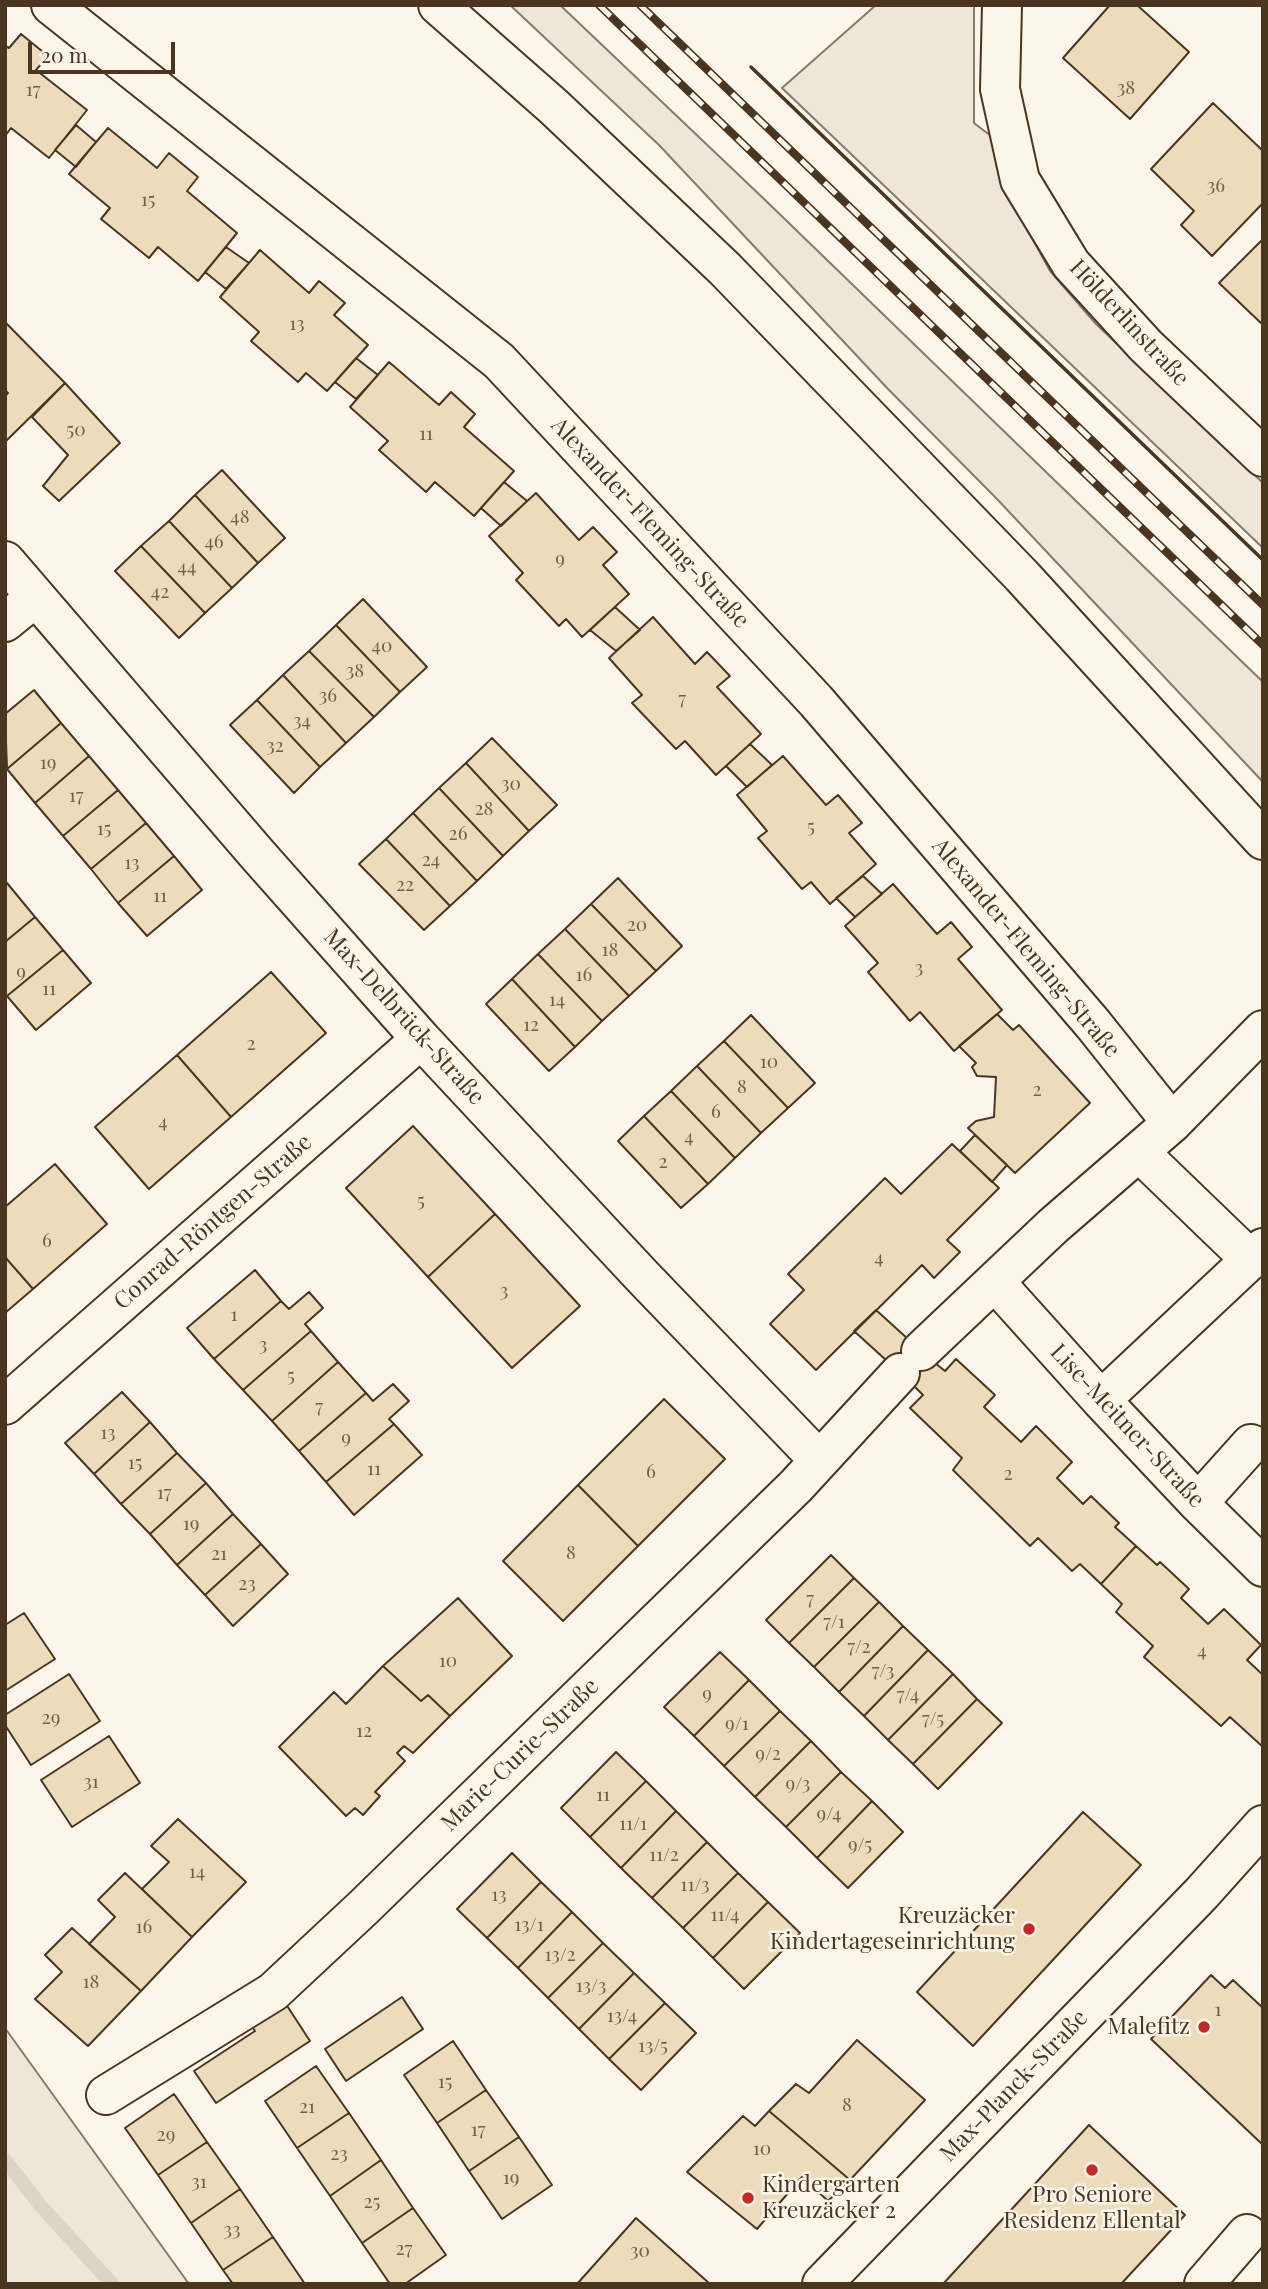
<!DOCTYPE html>
<meta charset="utf-8">
<style>
body{margin:0}
#map{position:relative;width:1268px;height:2289px;overflow:hidden;background:#fbf6e9;font-family:"Playfair Display",serif}
canvas{display:block}
.frame{position:absolute;inset:0;border:7px solid #4a3520;pointer-events:none}
.scale{position:absolute;left:28px;top:42px;width:147px;height:32px;box-sizing:border-box;border:4px solid #4a3520;border-top:0;padding-left:9px;font-size:21px;line-height:24px;white-space:nowrap;color:#4a3520;-webkit-text-stroke:5px #fbf6e9;paint-order:stroke}
</style>
<div id="map">
<canvas width="1268" height="2289"></canvas>
<div class="frame"></div>
<div class="scale">20 m</div>
</div>
<script>
const g = document.querySelector('canvas').getContext('2d');
g.lineJoin = 'round';
function fillPath(path, color) {
  g.fillStyle = color;
  g.fill(path, 'evenodd');
}
function poly(rows) {
  const path = new Path2D();
  for (const r of rows) {
    path.moveTo(r[0], r[1]);
    for (let i = 2; i < r.length; i += 2) path.lineTo(r[i], r[i + 1]);
  }
  return path;
}
function trace(path, color, width, dash) {
  g.strokeStyle = color;
  g.lineWidth = width;
  g.lineCap = dash ? 'butt' : 'round';
  g.setLineDash(dash || []);
  g.stroke(path);
}
function write(font, color, halo, rows, align = 'center') {
  g.font = font + ' "Playfair Display",serif';
  g.lineWidth = 5;
  g.setLineDash([]);
  g.textBaseline = 'middle';
  g.strokeStyle = halo;
  g.fillStyle = color;
  for (const [text, x, y, turn = 0] of rows) {
    g.save();
    g.translate(x, y);
    g.rotate((+turn || 0) * Math.PI / 180);
    g.textAlign = isNaN(turn) ? turn : align;
    if (halo) g.strokeText(text, 0, 0);
    g.fillText(text, 0, 0);
    g.restore();
  }
}
const green = poly([
 [510,5,560,5,763,198,1263,682,1263,782,997,499,888,389,659,145,510,5],
 [876,5,974,5,974,123,991,136,1010,197,1050,271,1096,324,1263,483,1263,548,782,88,876,5],
 [5,2028,189,2284,5,2284,5,2028]
]);
const stream = poly([
 [5,2160,40,2205,112,2284]
]);
const building = poly([
 [1110,5,1137,5,1189,52,1130,119,1063,58,1110,5],
 [21,34,48,56,36,70,87,110,49,158,11,128,5,136,5,46,9,48,21,34],
 [1213,103,1263,151,1263,203,1212,256,1181,225,1194,211,1151,169,1213,103],
 [76,125,96,142,76,167,55,150,76,125],
 [108,128,157,168,169,153,198,177,187,191,237,233,198,281,158,247,149,258,101,219,110,208,69,174,108,128],
 [1263,239,1263,325,1219,283,1263,239],
 [226,247,249,263,226,289,205,272,226,247],
 [260,250,309,293,319,281,345,303,334,315,368,345,327,391,306,373,298,382,251,341,259,332,220,297,260,250],
 [6,323,65,383,5,442,5,396,8,393,5,390,6,323],
 [356,358,378,375,356,399,335,382,356,358],
 [389,362,439,405,451,392,475,414,464,427,514,471,474,516,435,482,426,492,379,450,388,441,350,407,389,362],
 [65,383,120,443,59,501,43,486,68,455,32,417,65,383],
 [222,470,285,538,258,563,195,495,222,470],
 [504,482,527,501,501,526,481,508,504,482],
 [536,493,579,540,593,527,617,552,603,565,629,594,582,637,566,619,559,626,516,580,523,573,489,536,536,493],
 [195,495,258,563,232,588,169,521,195,495],
 [169,521,232,588,205,613,141,546,169,521],
 [141,546,205,613,179,638,115,571,141,546],
 [363,599,427,667,400,692,336,625,363,599],
 [615,607,640,630,616,651,590,630,615,607],
 [653,617,695,664,707,652,730,676,717,687,761,734,716,775,685,741,676,749,632,703,642,695,609,658,653,617],
 [336,625,400,692,374,717,309,651,336,625],
 [309,651,374,717,346,743,283,675,309,651],
 [283,675,346,743,320,767,257,700,283,675],
 [34,690,61,723,7,769,5,714,34,690],
 [257,700,320,767,294,793,230,725,257,700],
 [61,723,89,756,35,803,7,769,61,723],
 [492,738,557,805,529,831,466,763,492,738],
 [750,744,772,765,747,787,726,766,750,744],
 [89,756,118,790,63,836,35,803,89,756],
 [783,756,826,805,838,795,862,823,849,833,876,864,830,904,811,882,802,889,758,838,767,831,737,795,783,756],
 [466,763,529,831,503,856,439,788,466,763],
 [439,788,503,856,477,881,413,813,439,788],
 [118,790,146,823,91,869,63,836,118,790],
 [413,813,477,881,450,906,386,839,413,813],
 [146,823,174,856,118,903,91,869,146,823],
 [386,839,450,906,424,930,359,864,386,839],
 [174,856,202,890,147,936,118,903,174,856],
 [863,876,882,894,855,917,836,898,863,876],
 [618,878,682,946,656,971,591,904,618,878],
 [7,883,35,917,5,942,5,885,7,883],
 [893,884,937,934,951,922,972,947,958,959,1002,1010,954,1051,920,1012,910,1021,868,972,878,963,845,926,893,884],
 [591,904,656,971,629,996,565,929,591,904],
 [35,917,63,950,7,996,5,994,5,942,35,917],
 [565,929,629,996,602,1021,538,954,565,929],
 [63,950,91,983,36,1030,7,996,63,950],
 [538,954,602,1021,575,1047,512,979,538,954],
 [271,972,326,1033,231,1117,177,1055,271,972],
 [512,979,575,1047,549,1071,486,1004,512,979],
 [997,1014,1013,1030,1019,1025,1090,1103,1015,1173,968,1128,976,1121,994,1117,996,1077,977,1076,972,1067,976,1063,959,1046,997,1014],
 [751,1015,815,1083,788,1108,724,1041,751,1015],
 [724,1041,788,1108,761,1133,697,1066,724,1041],
 [177,1055,231,1117,149,1189,95,1127,177,1055],
 [697,1066,761,1133,735,1158,671,1091,697,1066],
 [671,1091,735,1158,708,1184,644,1116,671,1091],
 [644,1116,708,1184,681,1208,618,1141,644,1116],
 [413,1126,495,1214,428,1277,346,1188,413,1126],
 [975,1135,1007,1165,992,1182,960,1151,975,1135],
 [952,1144,999,1188,947,1240,960,1252,934,1278,922,1265,816,1370,770,1324,804,1290,788,1274,885,1178,901,1194,952,1144],
 [55,1164,107,1224,33,1289,5,1257,5,1207,55,1164],
 [495,1214,580,1306,512,1368,428,1277,495,1214],
 [5,1257,33,1289,5,1313,5,1257],
 [255,1270,281,1301,214,1359,187,1328,255,1270],
 [309,1292,323,1308,305,1324,311,1331,243,1390,214,1359,281,1301,289,1309,309,1292],
 [876,1310,930,1359,909,1381,854,1331,876,1310],
 [311,1331,338,1362,272,1421,243,1390,311,1331],
 [930,1359,945,1371,956,1359,995,1395,984,1407,1021,1442,1036,1426,1072,1462,1057,1478,1083,1504,1091,1496,1119,1523,1115,1527,1136,1546,1101,1584,1080,1564,1072,1571,1038,1538,1030,1546,953,1470,962,1458,910,1408,923,1395,909,1381,930,1359],
 [338,1362,366,1393,299,1451,272,1421,338,1362],
 [393,1384,409,1401,389,1419,394,1424,326,1482,299,1451,366,1393,373,1401,393,1384],
 [122,1392,150,1422,94,1474,65,1443,122,1392],
 [664,1399,725,1459,638,1546,578,1485,664,1399],
 [150,1422,177,1453,121,1504,94,1474,150,1422],
 [394,1424,422,1455,354,1515,326,1482,394,1424],
 [177,1453,206,1483,150,1534,121,1504,177,1453],
 [206,1483,233,1514,177,1565,150,1534,206,1483],
 [578,1485,638,1546,563,1621,503,1561,578,1485],
 [233,1514,261,1544,205,1595,177,1565,233,1514],
 [261,1544,288,1574,233,1626,205,1595,261,1544],
 [1136,1546,1157,1565,1160,1562,1189,1589,1181,1598,1208,1624,1224,1609,1261,1645,1247,1660,1263,1675,1263,1747,1230,1717,1221,1726,1144,1657,1153,1646,1116,1612,1122,1604,1101,1584,1136,1546],
 [831,1555,854,1578,789,1643,766,1620,831,1555],
 [854,1578,879,1602,814,1667,789,1643,854,1578],
 [458,1598,512,1656,450,1716,428,1695,421,1701,383,1666,458,1598],
 [879,1602,903,1626,839,1692,814,1667,879,1602],
 [24,1613,55,1659,5,1691,5,1625,24,1613],
 [903,1626,928,1650,864,1716,839,1692,903,1626],
 [928,1650,953,1674,888,1740,864,1716,928,1650],
 [720,1652,749,1680,694,1736,664,1707,720,1652],
 [383,1666,421,1701,428,1695,450,1716,413,1753,404,1746,397,1753,405,1761,375,1792,380,1796,363,1815,355,1808,346,1816,279,1747,334,1692,346,1704,383,1666],
 [69,1674,100,1721,31,1765,5,1725,5,1715,69,1674],
 [953,1674,977,1699,913,1764,888,1740,953,1674],
 [749,1680,780,1711,724,1766,694,1736,749,1680],
 [977,1699,1002,1723,938,1789,913,1764,977,1699],
 [780,1711,811,1741,755,1797,724,1766,780,1711],
 [109,1736,140,1783,72,1827,41,1780,109,1736],
 [811,1741,841,1772,786,1827,755,1797,811,1741],
 [616,1752,646,1781,590,1837,561,1808,616,1752],
 [841,1772,872,1801,817,1858,786,1827,841,1772],
 [646,1781,676,1811,621,1868,590,1837,646,1781],
 [872,1801,903,1832,848,1888,817,1858,872,1801],
 [676,1811,707,1842,652,1898,621,1868,676,1811],
 [1083,1812,1141,1865,973,2046,917,1992,1083,1812],
 [178,1819,246,1882,192,1937,142,1889,169,1862,151,1846,178,1819],
 [707,1842,738,1873,683,1928,652,1898,707,1842],
 [512,1853,541,1882,487,1938,457,1909,512,1853],
 [125,1873,192,1937,141,1991,89,1944,115,1917,98,1900,125,1873],
 [738,1873,768,1902,713,1958,683,1928,738,1873],
 [541,1882,572,1912,518,1968,487,1938,541,1882],
 [768,1902,800,1933,744,1989,713,1958,768,1902],
 [572,1912,603,1943,548,1998,518,1968,572,1912],
 [72,1928,141,1991,88,2046,35,1999,62,1972,45,1955,72,1928],
 [603,1943,634,1973,579,2029,548,1998,603,1943],
 [634,1973,665,2003,609,2059,579,2029,634,1973],
 [1211,1975,1225,1988,1233,1980,1263,2008,1263,2145,1151,2039,1211,1975],
 [280,1995,310,2041,216,2103,194,2071,255,2031,246,2018,280,1995],
 [402,1997,423,2029,346,2081,325,2049,402,1997],
 [665,2003,696,2033,641,2090,609,2059,665,2003],
 [857,2040,925,2100,850,2180,769,2111,796,2084,809,2093,857,2040],
 [453,2041,486,2090,437,2123,404,2075,453,2041],
 [316,2066,349,2113,297,2148,265,2101,316,2066],
 [486,2090,519,2137,469,2171,437,2123,486,2090],
 [174,2094,207,2142,158,2175,125,2128,174,2094],
 [769,2111,850,2180,828,2201,802,2177,757,2229,687,2172,743,2116,755,2126,769,2111],
 [349,2113,381,2160,330,2196,297,2148,349,2113],
 [1089,2125,1185,2215,1121,2284,943,2284,1089,2125],
 [519,2137,552,2185,502,2219,469,2171,519,2137],
 [207,2142,240,2189,191,2223,158,2175,207,2142],
 [381,2160,413,2208,362,2243,330,2196,381,2160],
 [240,2189,273,2237,223,2270,191,2223,240,2189],
 [413,2208,446,2255,405,2284,390,2284,362,2243,413,2208],
 [636,2218,710,2284,577,2284,636,2218],
 [273,2237,305,2284,233,2284,223,2270,273,2237]
]);
const minor = poly([
 [51,5,499,361,816,701,1093,1024,1172,1123],
 [1002,5,1000,89,1020,180,1071,264,1146,346,1263,457],
 [5,561,257,854,421,1039,642,1276,819,1460],
 [5,622,36,597],
 [1139,1152,1251,1260],
 [995,1282,1101,1400,1198,1503,1263,1567],
 [921,1351,1053,1226,1172,1123,1263,1030],
 [1101,1400,1263,1248],
 [5,1405,421,1039],
 [1198,1503,1251,1444],
 [106,2095,273,1992,364,1907,796,1486,900,1373],
 [822,2284,1201,1894,1263,1825],
 [1204,2284,1247,2234]
]);
const major = poly([
 [438,5,554,107,725,269,1022,576,1263,840]
]);
const rail = poly([
 [599,5,1263,645],
 [640,5,1263,605]
]);
const wall = poly([
 [751,67,1263,560]
]);
const markers = [
 [1029,1929,7,"#c62828"],
 [1204,2027,7,"#c62828"],
 [1092,2170,7,"#c62828"],
 [748,2198,7,"#c62828"]
];
const numberNames = [
 ["38",1126,88],
 ["17",33,90],
 ["36",1216,186],
 ["15",148,200],
 ["13",297,324],
 ["50",76,430],
 ["11",426,434],
 ["48",240,517],
 ["46",214,542],
 ["9",560,559],
 ["44",187,567],
 ["42",160,592],
 ["40",382,646],
 ["38",355,671],
 ["36",328,696],
 ["7",682,699],
 ["34",302,721],
 ["32",275,746],
 ["19",48,763],
 ["30",511,784],
 ["17",76,796],
 ["28",484,809],
 ["5",811,827],
 ["15",104,829],
 ["26",458,834],
 ["24",431,860],
 ["13",132,863],
 ["22",405,885],
 ["11",160,896],
 ["20",637,925],
 ["18",610,950],
 ["3",919,968],
 ["9",21,972],
 ["16",584,975],
 ["11",49,989],
 ["14",557,1000],
 ["12",531,1025],
 ["2",251,1044],
 ["10",769,1062],
 ["8",742,1087],
 ["2",1037,1090],
 ["6",716,1112],
 ["4",163,1122],
 ["4",689,1137],
 ["2",663,1162],
 ["5",421,1201],
 ["6",47,1241],
 ["4",879,1258],
 ["3",504,1291],
 ["1",234,1315],
 ["3",263,1345],
 ["5",291,1376],
 ["7",319,1407],
 ["13",108,1433],
 ["9",346,1438],
 ["15",135,1463],
 ["11",374,1469],
 ["6",651,1472],
 ["2",1008,1474],
 ["17",164,1493],
 ["19",191,1524],
 ["8",571,1553],
 ["21",219,1554],
 ["23",247,1584],
 ["7",810,1599],
 ["7/1",834,1622],
 ["7/2",859,1647],
 ["4",1202,1651],
 ["10",448,1661],
 ["7/3",883,1671],
 ["9",707,1694],
 ["7/4",908,1695],
 ["29",51,1718],
 ["7/5",933,1719],
 ["9/1",737,1724],
 ["12",364,1731],
 ["9/2",768,1754],
 ["31",91,1782],
 ["9/3",798,1784],
 ["11",603,1795],
 ["9/4",829,1814],
 ["11/1",633,1824],
 ["9/5",860,1845],
 ["11/2",664,1855],
 ["14",197,1872],
 ["11/3",695,1885],
 ["13",499,1895],
 ["11/4",725,1915],
 ["13/1",529,1925],
 ["16",144,1927],
 ["13/2",560,1955],
 ["18",91,1982],
 ["13/3",591,1986],
 ["1",1218,2010],
 ["13/4",622,2016],
 ["13/5",653,2046],
 ["15",445,2082],
 ["8",847,2105],
 ["21",307,2107],
 ["17",478,2130],
 ["29",166,2135],
 ["10",762,2149],
 ["23",339,2154],
 ["19",511,2178],
 ["31",199,2182],
 ["25",372,2202],
 ["33",232,2230],
 ["27",404,2249],
 ["30",640,2251]
];
const streetNames = [
 ["Hölderlinstraße",1129,323,47],
 ["Alexander-Fleming-Straße",650,523,47],
 ["Alexander-Fleming-Straße",1026,948,50],
 ["Max-Delbrück-Straße",404,1017,48],
 ["Conrad-Röntgen-Straße",213,1222,-41],
 ["Lise-Meitner-Straße",1127,1426,47],
 ["Marie-Curie-Straße",520,1755,-44],
 ["Max-Planck-Straße",1014,2086,-46]
];
const poiNames = [
 ["Kreuzäcker",1015,1916],
 ["Kindertageseinrichtung",1015,1942],
 ["Malefitz",1190,2027],
 ["Kindergarten",762,2185,"left"],
 ["Kreuzäcker 2",762,2211,"left"],
 ["Pro Seniore",1092,2195,"center"],
 ["Residenz Ellental",1092,2221,"center"]
];
fillPath(green, '#ede6d9');
trace(green, '#887966', 2);
trace(stream, '#dcd4c6', 14);
fillPath(building, '#ecdcbc');
trace(building, '#4a3520', 2);
trace(minor, '#4a3520', 42);
trace(major, '#4a3520', 42);
trace(minor, '#fbf6e9', 38);
trace(major, '#fbf6e9', 38);
trace(rail, '#4a3520', 8);
trace(rail, '#fbf6e9', 5, [16]);
trace(wall, '#4a3520', 3.5);
for (const [x, y, r, color] of markers) {
  const dot = new Path2D();
  dot.arc(x, y, r, 0, 2 * Math.PI);
  g.fillStyle = color;
  g.fill(dot);
  trace(dot, '#fbf6e9', 2.5);
}
write('19px', '#725f47', null, numberNames);
write('23px', '#4a3520', '#fbf6e9', streetNames);
write('23px', '#4a3520', '#fbf6e9', poiNames, 'right');
</script>
